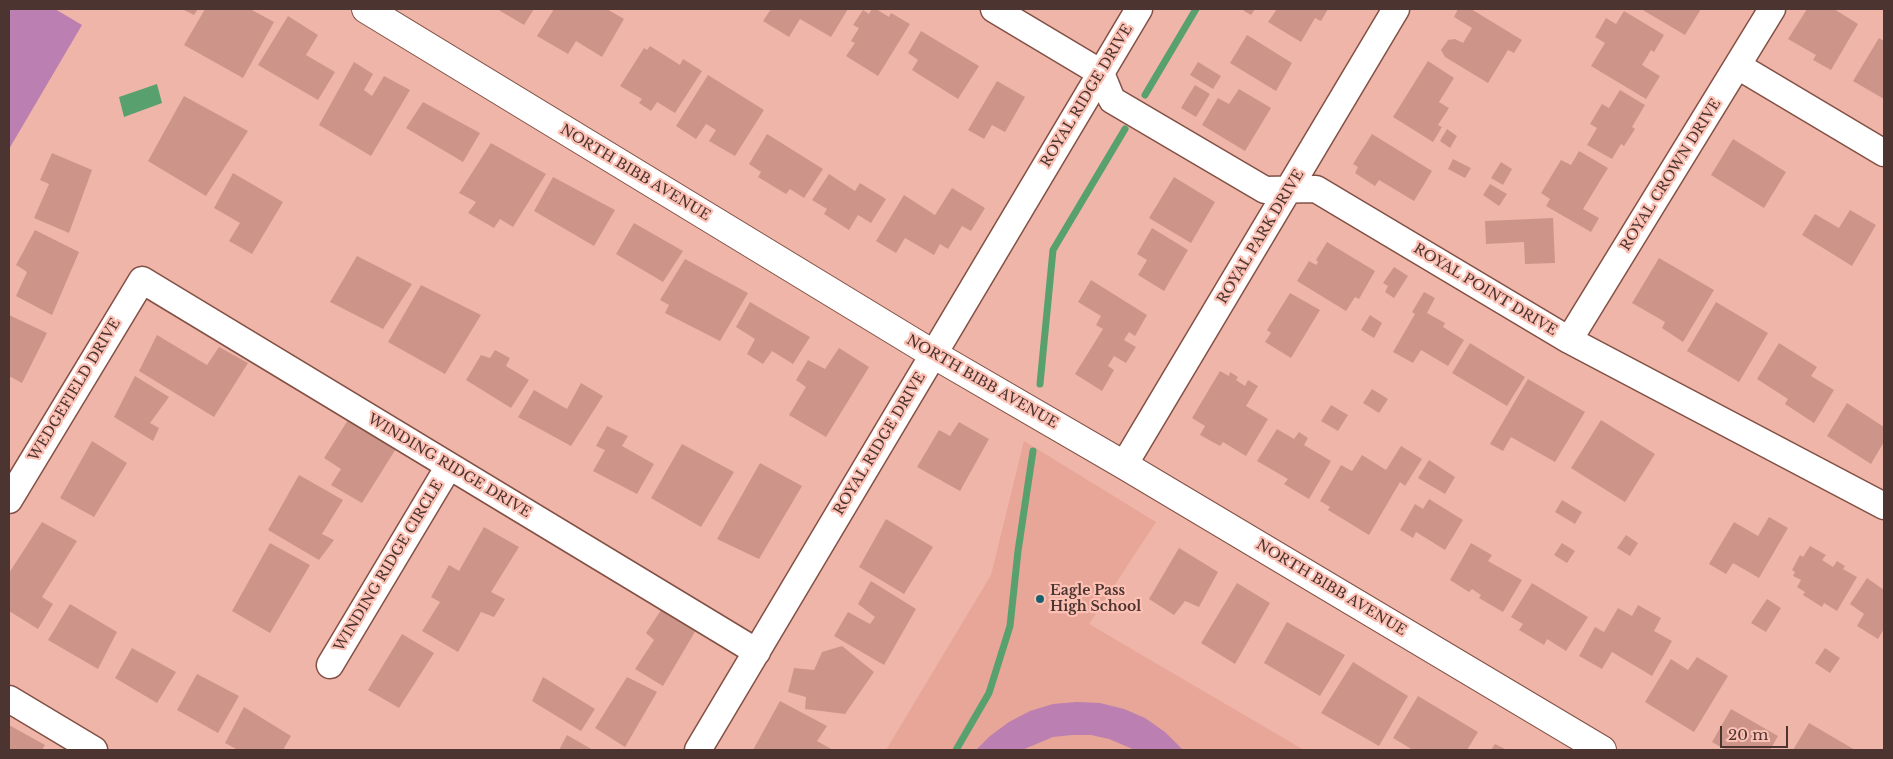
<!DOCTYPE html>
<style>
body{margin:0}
#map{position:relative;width:1893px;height:759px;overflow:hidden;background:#efb5a8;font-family:"Libre Baskerville",serif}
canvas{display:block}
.frame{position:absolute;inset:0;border:10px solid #4c3530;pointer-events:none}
.scale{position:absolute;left:1720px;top:726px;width:68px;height:22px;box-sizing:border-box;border:2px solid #4c3530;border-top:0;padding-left:6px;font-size:15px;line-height:18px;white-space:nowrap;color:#4c3530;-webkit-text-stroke:4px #fcc1b4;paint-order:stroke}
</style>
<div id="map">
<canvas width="1893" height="759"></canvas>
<div class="frame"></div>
<div class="scale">20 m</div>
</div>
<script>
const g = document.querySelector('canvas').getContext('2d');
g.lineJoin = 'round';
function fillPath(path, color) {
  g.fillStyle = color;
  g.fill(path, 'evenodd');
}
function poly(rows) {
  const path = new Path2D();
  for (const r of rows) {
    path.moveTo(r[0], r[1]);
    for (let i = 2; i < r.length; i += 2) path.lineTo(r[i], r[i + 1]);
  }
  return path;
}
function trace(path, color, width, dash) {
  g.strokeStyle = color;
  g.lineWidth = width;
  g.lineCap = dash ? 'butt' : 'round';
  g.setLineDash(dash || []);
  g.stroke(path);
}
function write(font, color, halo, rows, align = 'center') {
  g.font = font + ' "Libre Baskerville",serif';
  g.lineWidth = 4.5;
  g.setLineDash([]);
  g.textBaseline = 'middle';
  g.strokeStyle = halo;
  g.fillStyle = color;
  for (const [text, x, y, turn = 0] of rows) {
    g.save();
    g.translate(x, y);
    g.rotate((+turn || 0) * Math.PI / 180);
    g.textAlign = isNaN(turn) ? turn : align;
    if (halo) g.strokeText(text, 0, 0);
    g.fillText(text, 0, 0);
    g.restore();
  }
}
const built = poly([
 [1024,441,1156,522,1089,624,1304,750,886,750,991,575]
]);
const green = poly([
 [9,9,55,9,82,25,9,149],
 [1077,702,1100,703,1124,709,1145,718,1165,732,1183,750,1135,750,1109,739,1091,735,1072,735,1053,737,1022,750,976,750,990,736,1009,722,1030,711,1053,704]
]);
const water = poly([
 [157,84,162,103,124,117,119,97]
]);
const stream = poly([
 [1145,95,1196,9],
 [1040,384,1053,250,1125,129],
 [956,750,989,693,1010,626,1018,551,1033,451]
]);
const building = poly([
 [182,9,198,9,194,15],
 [205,9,253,9,252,10,274,22,243,78,184,45],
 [497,9,534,9,524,25],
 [554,9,607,9,624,19,602,57,576,41,568,54,537,36],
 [771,9,848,9,831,37,800,19,789,37,763,21],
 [872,9,876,9,889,17,891,13,910,24,878,76,846,56,855,43,851,41,859,28,853,25,863,10,869,14],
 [1241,9,1255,9,1251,15],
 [1277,9,1328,9,1321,21,1315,18,1301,42,1268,22],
 [1458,9,1471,9,1522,40,1514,53,1508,50,1488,83,1445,57,1441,50,1448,40,1455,39,1463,43,1472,28,1454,17],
 [1641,9,1701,9,1685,35],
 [1807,9,1834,9,1858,24,1831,70,1813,60,1816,55,1788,39],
 [1624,11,1664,35,1654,52,1651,50,1642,65,1660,76,1646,99,1591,66,1605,43,1595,37,1606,18,1616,24],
 [288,16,318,35,306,55,335,72,318,100,258,65],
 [921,31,979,66,958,99,912,70,918,60,908,53],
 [1247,35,1292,63,1276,91,1230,63],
 [1879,38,1884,41,1884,99,1853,81],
 [650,46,680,65,683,59,702,71,675,113,657,102,651,111,639,103,642,99,620,86,644,48,647,50],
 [1428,61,1454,78,1439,102,1449,108,1438,125,1442,127,1433,142,1393,117],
 [354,62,373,74,364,90,372,96,384,76,410,90,371,156,319,125],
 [1198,62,1221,76,1213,89,1190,75],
 [708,75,764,110,735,156,709,141,716,130,706,124,696,139,676,126],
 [997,81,1025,97,1005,132,992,125,984,139,968,130],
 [1195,85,1210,94,1196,117,1181,108],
 [1239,89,1271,108,1245,151,1202,125,1218,98,1229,104],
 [1620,90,1645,105,1632,127,1635,129,1624,146,1621,144,1612,159,1587,145,1597,128,1590,124,1602,104,1609,108],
 [184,96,248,131,206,196,148,161],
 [423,102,480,133,463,162,406,128],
 [1447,129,1457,136,1450,148,1440,141],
 [767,134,823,169,804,198,790,189,786,194,758,177,761,172,749,164],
 [1372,134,1432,171,1414,201,1379,180,1375,186,1355,173,1358,167,1353,164],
 [1733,139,1786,172,1764,208,1711,175],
 [491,143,546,174,513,227,500,219,494,228,468,213,476,202,459,193],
 [1579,151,1608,168,1583,209,1599,218,1591,232,1546,206,1550,199,1541,193,1561,160,1571,165],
 [52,153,92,170,69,233,34,218,49,184,40,180],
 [1453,159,1471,168,1465,178,1448,169],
 [1501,162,1512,169,1503,185,1491,178],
 [233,173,283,202,252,254,229,241,240,223,214,208],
 [829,174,855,191,860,183,886,199,871,223,858,215,849,230,824,214,827,209,812,200],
 [553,177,615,210,594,246,534,211],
 [1174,177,1215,202,1191,243,1149,218],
 [1490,184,1507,194,1499,206,1483,195],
 [952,188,985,208,971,231,962,226,948,249,940,244,934,255,905,238,896,253,876,241,904,195,935,215],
 [1850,210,1876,225,1852,266,1802,235,1815,214,1839,228],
 [1553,218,1555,263,1525,264,1524,242,1486,244,1485,221],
 [634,223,683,251,663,282,616,254],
 [1152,228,1188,250,1164,291,1138,275,1147,260,1137,254],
 [35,230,79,252,52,315,16,296,27,272,16,265],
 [1327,242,1375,271,1359,299,1355,297,1346,311,1297,281,1309,261,1316,265,1318,262,1316,260],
 [357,256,412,284,383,329,330,302],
 [1659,258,1714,290,1683,342,1662,328,1665,322,1632,303],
 [685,259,748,293,720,341,665,313,669,305,660,300],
 [1394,267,1408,276,1394,298,1385,292,1388,286,1383,283],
 [1091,280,1147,315,1135,336,1129,332,1124,340,1136,347,1126,363,1114,356,1108,366,1114,370,1102,391,1075,374,1103,329,1096,325,1101,316,1078,302],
 [421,285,481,315,445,374,388,342],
 [1424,292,1435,298,1427,313,1445,323,1443,327,1464,340,1448,366,1421,350,1413,363,1393,352,1415,314,1412,312],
 [1290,293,1320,310,1291,358,1265,342,1271,333,1267,330],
 [750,302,810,337,793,364,772,351,763,364,747,354,755,339,736,327],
 [1716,302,1768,333,1739,382,1687,351],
 [9,315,47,333,22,383,9,376],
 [1370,315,1382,323,1374,338,1361,330],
 [157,335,207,365,219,347,248,363,214,417,139,371],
 [1470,343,1525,377,1507,406,1452,373],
 [1779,343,1817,367,1811,376,1834,390,1814,423,1785,404,1788,399,1757,379],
 [839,348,869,367,826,437,789,415,806,387,796,380,808,360,825,369],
 [495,350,510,358,506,366,529,380,511,408,466,380,481,355,490,358],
 [1220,371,1229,376,1230,372,1238,377,1236,380,1245,386,1248,380,1258,386,1246,406,1268,419,1246,456,1223,442,1220,446,1200,435,1205,426,1192,418],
 [135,376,169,397,150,423,159,428,153,441,114,417],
 [1528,379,1585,412,1555,462,1511,437,1503,451,1490,444],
 [581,383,603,396,571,446,518,417,534,390,567,409],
 [1372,389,1388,399,1379,413,1363,403],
 [1847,403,1884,427,1884,442,1871,464,1827,436],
 [1331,405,1348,415,1338,431,1321,421],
 [348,420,397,447,362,503,331,485,341,469,324,458],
 [1601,420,1655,454,1625,502,1571,468],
 [959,422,989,439,960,491,917,467,939,430,950,436],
 [607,426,628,436,622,446,654,464,637,494,593,471,605,450,596,446],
 [1277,429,1294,439,1299,432,1308,438,1304,445,1331,461,1309,499,1284,484,1288,479,1257,461],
 [92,441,127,463,94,517,60,498],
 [682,444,734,472,701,527,651,498],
 [1401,446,1422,459,1405,486,1400,482,1369,535,1328,510,1330,507,1320,501,1341,465,1352,471,1362,455,1386,470],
 [1429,460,1455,477,1445,494,1418,478],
 [760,463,802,486,759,559,717,539],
 [299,475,343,500,322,534,334,540,319,560,268,530],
 [1429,499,1463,520,1445,550,1416,532,1413,538,1400,530,1415,504,1423,509],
 [1562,500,1582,512,1575,524,1555,512],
 [1769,517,1788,528,1759,578,1733,563,1726,574,1709,564,1734,522,1758,536],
 [886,519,933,547,904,594,859,567],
 [42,522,77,541,42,597,53,604,38,629,9,611,9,573],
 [484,527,519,547,491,592,505,599,494,617,481,612,458,652,422,631,440,602,431,597,449,565,459,571],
 [1626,535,1638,543,1630,556,1617,548],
 [270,543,310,565,270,633,232,611],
 [1471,543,1492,555,1488,561,1522,580,1503,612,1479,598,1481,595,1472,589,1469,592,1450,580],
 [1562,543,1575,551,1567,563,1554,555],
 [1810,546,1826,555,1822,560,1833,567,1837,561,1845,566,1843,569,1857,577,1837,611,1824,603,1822,607,1803,595,1805,592,1797,587,1801,580,1793,576,1795,572,1792,570,1800,555,1803,557],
 [1179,548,1218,572,1199,607,1185,601,1174,615,1149,599],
 [1867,578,1884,590,1884,629,1878,639,1857,626,1864,614,1850,604],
 [871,581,916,609,884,665,834,636,848,612,870,624,875,617,858,604],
 [1237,583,1270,603,1235,664,1201,643],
 [1532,583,1588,617,1566,651,1547,639,1544,645,1519,630,1523,624,1511,617],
 [1767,599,1781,608,1766,632,1751,623],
 [70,604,117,632,98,669,48,640],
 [1638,605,1661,618,1654,631,1672,641,1652,676,1612,652,1602,669,1579,656,1595,627,1604,632,1618,608,1632,616],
 [661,610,696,630,663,686,635,669,654,640,646,633],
 [1287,622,1345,655,1320,696,1264,663],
 [402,634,434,653,399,708,368,690],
 [842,646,874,672,845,714,805,709,806,697,788,692,794,668,814,670,822,652],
 [132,648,176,672,157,703,115,678],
 [1825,648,1840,658,1830,673,1815,663],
 [1697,657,1728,676,1694,732,1645,702,1671,659,1688,670],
 [1353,662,1408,696,1379,746,1321,713],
 [197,674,239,696,218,733,177,710],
 [543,677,595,709,581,731,532,701],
 [627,677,657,692,625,747,595,728],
 [1418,696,1478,732,1467,750,1413,750,1393,738],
 [780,701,827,726,817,741,833,750,753,750],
 [244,707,291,736,283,750,238,750,225,743],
 [1731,709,1778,736,1770,750,1726,750,1712,742],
 [1809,723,1855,750,1793,750],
 [9,725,45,745,42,750,9,750],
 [567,735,593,750,559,750],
 [1495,744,1507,750,1491,750]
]);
const minor = poly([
 [994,9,1101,73,1112,100,1265,190,1316,189,1569,340,1884,506],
 [1738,66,1884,153],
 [1569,340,1772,9],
 [1124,465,1396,9],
 [9,500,142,280,757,652],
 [330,665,449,466],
 [9,699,94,750],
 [698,750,1139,9]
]);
const major = poly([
 [366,9,933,354,1124,465,1602,750]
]);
const markers = [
 [1040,599,5,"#17616f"]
];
const streetNames = [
 ["ROYAL RIDGE DRIVE",1087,96,-59],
 ["NORTH BIBB AVENUE",635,173,31],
 ["ROYAL CROWN DRIVE",1671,175,-58],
 ["ROYAL PARK DRIVE",1261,237,-59],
 ["ROYAL POINT DRIVE",1485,290,31],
 ["NORTH BIBB AVENUE",982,382,30],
 ["WEDGEFIELD DRIVE",75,390,-59],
 ["ROYAL RIDGE DRIVE",880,444,-59],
 ["WINDING RIDGE DRIVE",449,466,31],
 ["WINDING RIDGE CIRCLE",389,566,-59],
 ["NORTH BIBB AVENUE",1331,588,31]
];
const poiNames = [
 ["Eagle Pass",1050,591],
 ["High School",1050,607]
];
fillPath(built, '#e7a697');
fillPath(green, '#bb7fb1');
fillPath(water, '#59a06f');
trace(stream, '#59a06f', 7);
fillPath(building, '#cd9589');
trace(minor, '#825045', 29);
trace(major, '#825045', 30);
trace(minor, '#fff', 26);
trace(major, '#fff', 28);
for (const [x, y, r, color] of markers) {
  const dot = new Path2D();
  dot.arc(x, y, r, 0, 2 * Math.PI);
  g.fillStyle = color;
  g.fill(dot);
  trace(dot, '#fcc1b4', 2);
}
write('14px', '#4c3530', '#fcc1b4', streetNames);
write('bold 14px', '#4c3530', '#fcc1b4', poiNames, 'left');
</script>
